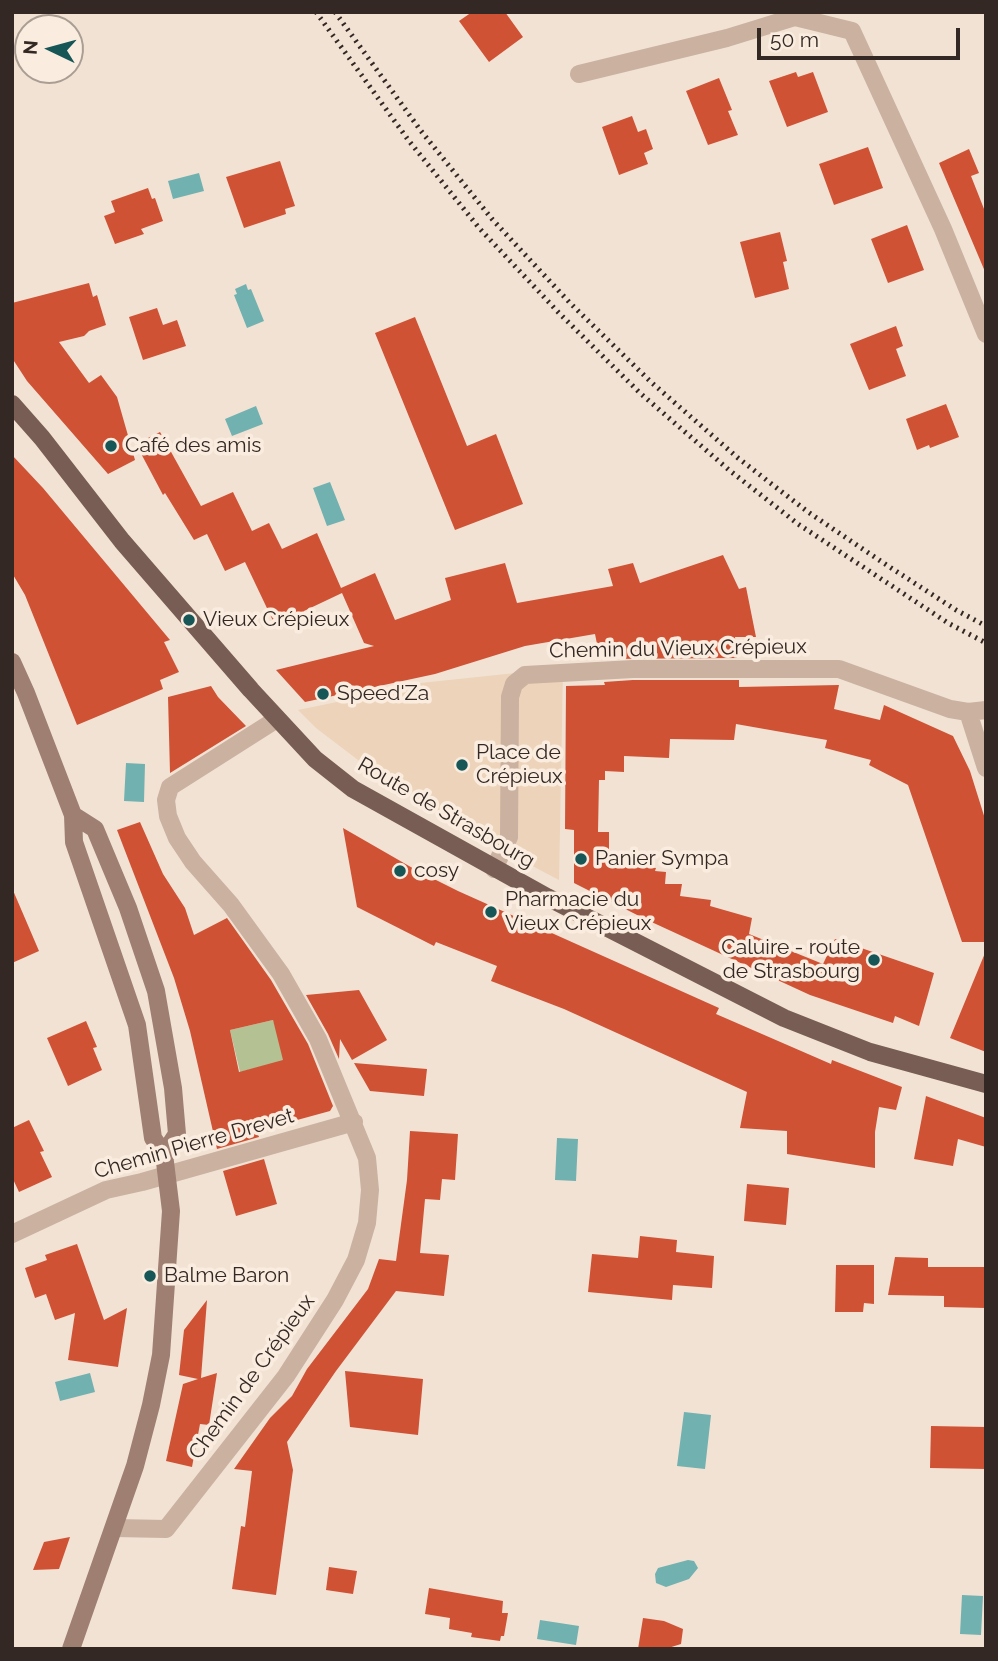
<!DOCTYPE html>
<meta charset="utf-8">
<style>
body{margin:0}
#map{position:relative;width:998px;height:1661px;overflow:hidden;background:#f2e2d4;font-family:Raleway,sans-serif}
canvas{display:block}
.frame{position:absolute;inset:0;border:14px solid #332823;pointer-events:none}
.north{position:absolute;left:14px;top:14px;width:70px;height:70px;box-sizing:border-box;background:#faede0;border:2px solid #aa9e94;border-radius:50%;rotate:275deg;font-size:19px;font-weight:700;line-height:28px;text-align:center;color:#332823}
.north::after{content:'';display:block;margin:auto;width:24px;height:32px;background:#175657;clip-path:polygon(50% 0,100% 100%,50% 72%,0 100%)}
.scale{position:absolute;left:757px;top:28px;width:203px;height:32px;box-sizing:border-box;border:4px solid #332823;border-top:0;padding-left:9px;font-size:21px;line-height:24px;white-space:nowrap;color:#332823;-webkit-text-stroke:5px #faede0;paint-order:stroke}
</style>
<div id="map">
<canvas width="998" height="1661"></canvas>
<div class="frame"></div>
<div class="north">N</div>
<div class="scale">50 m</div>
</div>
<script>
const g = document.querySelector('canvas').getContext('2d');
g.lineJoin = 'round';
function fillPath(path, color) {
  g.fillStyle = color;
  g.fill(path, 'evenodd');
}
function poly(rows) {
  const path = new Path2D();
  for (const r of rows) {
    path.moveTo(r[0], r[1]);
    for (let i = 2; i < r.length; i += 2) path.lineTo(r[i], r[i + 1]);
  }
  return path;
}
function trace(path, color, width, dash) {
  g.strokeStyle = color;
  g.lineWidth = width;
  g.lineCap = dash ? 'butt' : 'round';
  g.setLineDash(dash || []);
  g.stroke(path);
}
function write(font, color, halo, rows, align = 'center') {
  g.font = font + ' Raleway,sans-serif';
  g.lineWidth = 7;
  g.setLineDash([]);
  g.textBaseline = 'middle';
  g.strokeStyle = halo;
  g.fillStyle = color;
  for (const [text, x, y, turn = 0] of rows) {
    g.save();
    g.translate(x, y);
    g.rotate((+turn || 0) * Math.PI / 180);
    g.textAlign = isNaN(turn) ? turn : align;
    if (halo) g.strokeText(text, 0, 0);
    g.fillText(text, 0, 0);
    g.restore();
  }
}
const green = poly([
 [273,1020,284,1050,295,1058,240,1072,230,1030]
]);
const plaza = poly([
 [563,668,559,880,485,841,473,831,383,779,316,728,298,710,376,694,411,684]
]);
const water = poly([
 [199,173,204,191,173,199,168,181],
 [246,284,248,290,251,289,264,321,247,328,234,295,237,294,235,289],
 [256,406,263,424,232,436,225,419],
 [330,482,345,520,327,526,313,488],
 [126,763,145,764,144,802,124,801],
 [557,1138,578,1139,576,1181,555,1180],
 [90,1373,95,1392,60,1401,55,1382],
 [684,1412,711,1415,705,1469,677,1466],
 [688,1560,694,1561,698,1568,689,1579,666,1587,656,1583,655,1574,658,1568],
 [962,1595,983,1596,981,1635,960,1634],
 [540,1620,579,1626,576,1645,537,1639]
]);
const building = poly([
 [472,12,505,12,523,37,489,62,459,21],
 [796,72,798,77,813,72,828,112,787,127,769,81],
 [719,78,732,110,728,111,738,135,708,145,686,91],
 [632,116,638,132,646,129,653,149,644,153,648,164,619,175,602,127],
 [868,147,883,188,834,205,819,164],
 [969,149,979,173,971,176,986,214,986,274,939,163],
 [280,161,295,206,285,209,286,214,244,228,226,177],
 [148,188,152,199,155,198,163,221,141,229,144,234,115,244,104,216,115,212,111,201],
 [907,225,924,270,888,283,871,239],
 [780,232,787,261,783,262,789,289,755,298,740,242],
 [89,283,93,297,97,295,106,325,89,331,84,336,59,342,89,383,101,375,117,397,135,460,108,474,27,381,12,358,12,303],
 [157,308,163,325,177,320,186,346,143,360,129,317],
 [415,317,467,446,496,434,523,504,455,530,375,333],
 [896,326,903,346,896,349,906,376,869,390,850,344],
 [946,404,959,437,930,448,929,445,917,450,906,419],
 [160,432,201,506,233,492,252,531,269,523,282,549,317,533,341,588,375,573,395,620,451,600,445,578,505,563,517,603,613,586,608,569,633,563,640,583,723,555,739,589,746,587,756,637,735,637,737,658,600,659,595,634,525,646,435,674,305,702,276,670,374,646,364,643,342,593,304,611,301,620,293,623,283,621,275,625,245,562,225,571,207,534,194,540,165,493,163,495,136,444],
 [12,455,43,488,170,640,164,642,179,672,160,680,163,689,77,725,25,595,12,573],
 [633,680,739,680,739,687,839,685,834,709,880,720,884,705,953,736,970,771,986,822,986,942,962,942,908,785,869,765,871,760,825,748,827,740,736,724,734,740,670,739,669,758,624,756,624,772,605,771,605,780,599,780,598,832,609,832,609,858,627,860,626,865,656,868,655,871,666,872,665,884,682,884,680,896,711,900,710,906,752,918,749,934,823,964,835,939,934,973,919,1026,895,1016,893,1023,810,995,645,919,574,883,574,830,565,829,566,686,605,685,604,682],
 [211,686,218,697,246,726,170,773,168,697],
 [140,822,163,874,185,908,194,935,227,918,271,980,308,1044,333,1106,330,1111,257,1131,259,1137,217,1149,190,1031,174,978,117,830],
 [273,1020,283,1060,239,1072,230,1030],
 [343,828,416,870,458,891,719,1008,716,1014,831,1064,832,1060,902,1087,896,1110,879,1107,875,1132,875,1168,787,1154,787,1131,740,1128,747,1092,564,1009,491,981,497,966,436,942,434,946,357,907],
 [12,888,39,951,12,963],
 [985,953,986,954,986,1052,950,1038],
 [359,990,387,1040,352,1060,340,1039,339,1059,328,1034,306,995],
 [86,1021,97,1047,93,1048,102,1070,68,1086,47,1038],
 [354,1063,427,1069,424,1096,370,1091],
 [926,1096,986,1118,986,1147,958,1139,953,1166,914,1159],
 [29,1120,44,1151,40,1152,52,1177,19,1192,12,1177,12,1128],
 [410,1131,458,1134,455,1180,442,1179,440,1200,425,1199,420,1253,449,1255,444,1296,396,1291,336,1371,287,1442,293,1470,276,1595,232,1589,241,1526,245,1527,252,1471,234,1469,270,1418,292,1396,307,1369,368,1289,379,1259,396,1261,407,1180],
 [264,1159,277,1204,236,1216,223,1171],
 [747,1184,789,1188,786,1225,744,1221],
 [640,1236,677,1240,676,1252,714,1256,712,1288,673,1285,672,1300,588,1292,592,1254,638,1258],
 [77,1244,104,1320,127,1308,118,1367,68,1360,75,1313,55,1320,46,1294,35,1298,25,1268,47,1260,45,1255],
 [895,1257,928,1258,928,1267,986,1267,986,1308,944,1307,944,1296,888,1295],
 [836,1265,874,1265,874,1304,864,1303,863,1312,835,1312],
 [207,1300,201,1378,217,1373,209,1425,200,1424,192,1467,166,1461,183,1384,198,1379,179,1375,184,1330],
 [345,1371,423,1379,418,1435,350,1427],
 [931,1426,986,1427,986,1469,930,1468],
 [70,1537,59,1569,33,1570,44,1542],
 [329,1567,357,1571,353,1594,326,1590],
 [429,1588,503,1601,502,1613,508,1613,504,1636,501,1636,500,1641,471,1637,472,1633,449,1629,450,1618,425,1614],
 [643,1618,664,1621,683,1629,681,1644,665,1649,638,1649]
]);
const street = poly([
 [791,12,795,17,852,31,943,229,986,334],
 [579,74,727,38,795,17],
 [968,712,986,768],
 [494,869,509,837,510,697,514,684,525,675,633,669,839,669,950,709,968,712,986,710],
 [12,1234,106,1190,142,1182,354,1122],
 [115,1528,166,1529,286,1376,335,1300,356,1260,367,1223,370,1190,367,1158,318,1039,281,974,231,905,193,862,177,838,168,816,166,800,170,787,277,719]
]);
const secondary = poly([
 [12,662,26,693,73,815,74,842,137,1025,153,1138,164,1154,171,1211,161,1355,151,1405,135,1466,71,1649],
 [73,815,95,829,128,908,156,991,173,1088,177,1134,164,1154]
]);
const primary = poly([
 [12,404,42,438,122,541,251,690,315,759,353,789,547,897,784,1018,870,1052,986,1084]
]);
const rail = poly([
 [316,12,409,141,480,229,559,313,640,393,729,470,798,524,948,623,986,643],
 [335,12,421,131,492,219,570,303,651,382,738,458,808,512,882,562,956,610,986,626]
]);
const markers = [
 [111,446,7,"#175657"],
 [189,620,7,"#175657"],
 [323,694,7,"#175657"],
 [462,765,7,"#175657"],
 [581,859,7,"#175657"],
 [400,871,7,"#175657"],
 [491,912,7,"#175657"],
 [874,960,7,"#175657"],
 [150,1276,7,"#175657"]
];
const poiNames = [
 ["Café des amis",125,446],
 ["Vieux Crépieux",203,620],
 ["Speed'Za",337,694],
 ["Place de",476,753],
 ["Crépieux",476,777],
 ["Panier Sympa",595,859],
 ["cosy",414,871],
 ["Pharmacie du",505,900],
 ["Vieux Crépieux",505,924],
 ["Caluire - route",860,948,"right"],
 ["de Strasbourg",860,972,"right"],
 ["Balme Baron",164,1276]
];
const streetNames = [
 ["Chemin du Vieux Crépieux",678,649,-1],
 ["Route de Strasbourg",446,813,30],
 ["Chemin Pierre Drevet",194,1144,-16],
 ["Chemin de Crépieux",252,1377,-54]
];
fillPath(green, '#b4c193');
fillPath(plaza, '#ecd3b9');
fillPath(water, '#71b1b0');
fillPath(building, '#cf5235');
trace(street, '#cab1a0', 18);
trace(secondary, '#9e7f71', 18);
trace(primary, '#775d53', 18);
trace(rail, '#332823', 5, [2, 5]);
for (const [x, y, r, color] of markers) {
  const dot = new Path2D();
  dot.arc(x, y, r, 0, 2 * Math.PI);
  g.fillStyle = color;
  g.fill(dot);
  trace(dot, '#faede0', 2.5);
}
write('21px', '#332823', '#faede0', poiNames, 'left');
write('21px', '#332823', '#faede0', streetNames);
</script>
